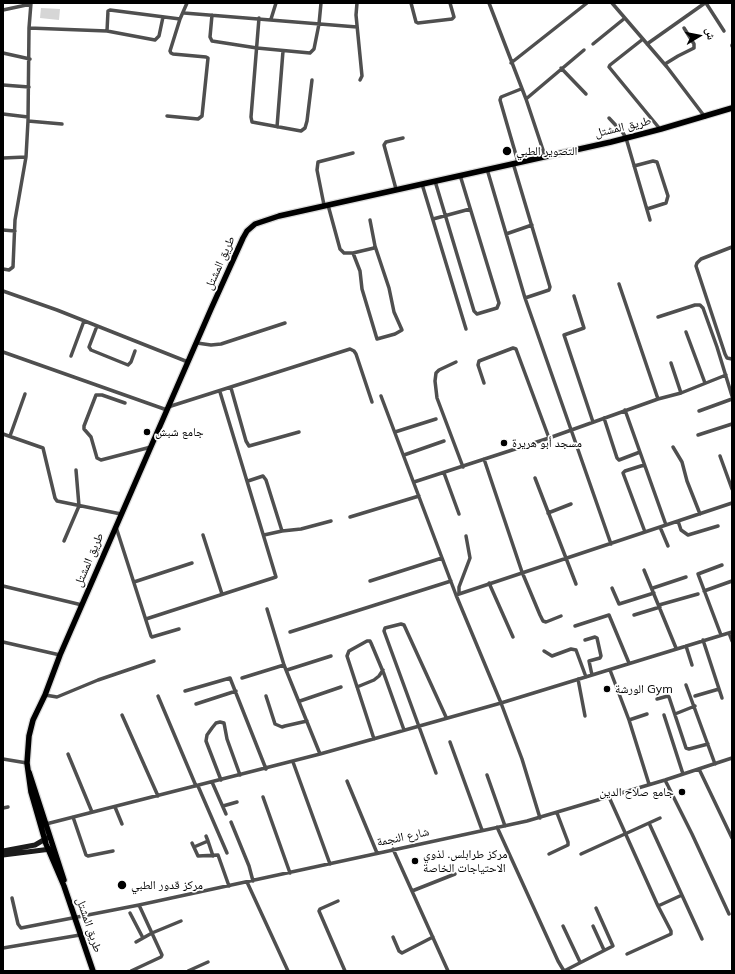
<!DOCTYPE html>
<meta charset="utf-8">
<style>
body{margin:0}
#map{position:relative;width:735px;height:974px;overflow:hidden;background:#fff;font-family:Mulish,"Noto Naskh Arabic",sans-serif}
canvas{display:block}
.frame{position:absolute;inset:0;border:4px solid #000;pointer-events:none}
.north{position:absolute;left:679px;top:16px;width:40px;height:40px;-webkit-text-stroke:3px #fff;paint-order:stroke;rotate:80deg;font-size:11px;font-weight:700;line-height:16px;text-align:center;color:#000}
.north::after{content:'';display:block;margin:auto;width:14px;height:18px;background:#000;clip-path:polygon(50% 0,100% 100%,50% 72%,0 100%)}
</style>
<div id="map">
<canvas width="735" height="974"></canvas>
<div class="frame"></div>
<div class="north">ش</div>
</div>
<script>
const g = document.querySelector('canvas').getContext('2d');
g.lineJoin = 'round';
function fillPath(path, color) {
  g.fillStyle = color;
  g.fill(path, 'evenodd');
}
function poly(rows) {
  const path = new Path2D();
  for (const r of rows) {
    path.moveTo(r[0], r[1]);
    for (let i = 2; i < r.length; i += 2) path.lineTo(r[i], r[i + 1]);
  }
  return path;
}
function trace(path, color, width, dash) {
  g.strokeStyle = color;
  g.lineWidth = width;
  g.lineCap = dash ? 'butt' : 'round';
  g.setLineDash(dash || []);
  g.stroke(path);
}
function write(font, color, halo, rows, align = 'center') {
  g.font = font + ' Mulish,"Noto Naskh Arabic",sans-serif';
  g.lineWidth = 3.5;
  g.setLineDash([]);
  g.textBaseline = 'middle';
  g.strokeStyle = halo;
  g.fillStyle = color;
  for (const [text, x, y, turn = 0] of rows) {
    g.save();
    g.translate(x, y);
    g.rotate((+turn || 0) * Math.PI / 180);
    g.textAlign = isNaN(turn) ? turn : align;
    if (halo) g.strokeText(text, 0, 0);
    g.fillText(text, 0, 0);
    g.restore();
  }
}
const green = poly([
 [41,8,60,9,59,20,40,18]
]);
const minor = poly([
 [357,3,356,15,362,76,360,80],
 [411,3,416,22,418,23,452,19,454,17,450,3],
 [489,3,526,99,545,156],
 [612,3,667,67,705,117],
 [706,3,724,31],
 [3,10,31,4],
 [184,13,357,27],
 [212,15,210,37,212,41,257,48,310,53,314,49,319,24,321,3],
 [259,18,251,117,252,122,301,131,305,128,307,121,312,80],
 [271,19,276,3],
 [29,28,107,31,155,40,159,36,163,17],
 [107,31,108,11,110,10,180,19],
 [643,39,610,65,609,67,660,129],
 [593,44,625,18],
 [647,44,705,3],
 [732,45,732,46],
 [3,53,30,59],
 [511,63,587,3],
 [665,64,678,56,694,48,694,44,684,28],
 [561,68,586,94],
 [3,85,29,87],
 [526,99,584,50],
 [3,114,28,117],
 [167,116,198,119,202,116,208,58,206,57,173,54,171,53,170,51,180,19,187,3],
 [609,118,623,133,626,138,650,220],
 [28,121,62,124],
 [277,127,283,51],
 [3,158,26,157,28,121,29,28,31,3],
 [518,162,500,100,501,97,521,89],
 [513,163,550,287,549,290,525,298],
 [634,166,653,161,657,162,668,196,666,203,647,209],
 [487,169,525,298,611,544],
 [435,181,474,311,477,314,497,308,499,303,460,175],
 [422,184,466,329],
 [396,189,384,145,386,142,403,138],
 [324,205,317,170,318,162,353,153],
 [328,205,340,249,344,253,353,253,374,248,375,246,370,220],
 [433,219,470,209],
 [3,230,15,231],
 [506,234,532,225],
 [732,247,701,259,697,263,696,266,725,354,727,358,732,359],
 [353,253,360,271,362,289,377,339,395,334,402,330,394,312,389,288,375,246],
 [3,269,9,270,13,267,15,220,26,157],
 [619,284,658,399],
 [3,291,57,310,188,362],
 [574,296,584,328,564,335,593,422],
 [658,317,695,305,700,305,703,308,717,347,732,396],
 [97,326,89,347,91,350,128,365,131,362,135,351],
 [686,332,705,383],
 [197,343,211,345,221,344,285,323],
 [3,352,167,410],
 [71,356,84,321],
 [456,362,439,370,436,373,435,381,437,398,463,467],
 [671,363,681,393],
 [484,383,478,365,479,361,513,348,516,349,549,438],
 [231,388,246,441,249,446,299,432],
 [381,396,456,595,501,703,522,759,540,818],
 [125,403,102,395,96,395,84,426,84,429,91,437,97,458,101,460,151,447],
 [168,407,350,349,354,351,356,354,372,402],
 [625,410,666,525],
 [699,411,732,399],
 [604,418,617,458,619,460,640,452],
 [395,432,436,419],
 [3,434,43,448,55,498,57,501,121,514],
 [698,435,732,424],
 [10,436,25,394],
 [673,447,682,462,687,481,700,514],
 [404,455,444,441],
 [720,456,732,489],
 [484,459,522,572,540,615,543,621,546,622,561,616],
 [644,465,625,471,623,473,645,532],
 [444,473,459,514],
 [535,478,576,584],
 [248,481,263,476,266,480,282,531],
 [414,482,549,438,658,399,681,393,726,375],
 [548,513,571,504],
 [350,517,419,496],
 [678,521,681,530,688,535,718,526],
 [116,527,151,636,152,637,179,629],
 [660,527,668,546],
 [203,535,222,594],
 [264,535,282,531,301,529,331,521],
 [64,541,79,506,76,470],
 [644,570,676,648],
 [370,581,442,558],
 [134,582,192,563],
 [489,583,513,637],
 [3,586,82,605],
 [612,588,619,604,654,593],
 [653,588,686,577],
 [704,591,732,581],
 [459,594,459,587,470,558,466,536],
 [456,595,732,503],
 [659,605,698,594],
 [267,609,284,665,320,754],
 [634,615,660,607],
 [146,619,276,577,220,392],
 [575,626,609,615,629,663],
 [290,632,451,581],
 [729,633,732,641],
 [721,635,698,574,722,565],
 [585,640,595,637,597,638,601,656,600,658,589,661,592,675],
 [703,640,722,698],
 [3,642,60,655],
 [686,646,692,665],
 [544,651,552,656,571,649,576,650,586,677],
 [287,670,331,656],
 [610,670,629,720,649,784],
 [242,678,284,665],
 [578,679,585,716],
 [686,685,715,764],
 [357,687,374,680,379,676,383,670],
 [185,691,230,678,266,769],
 [45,695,57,697,98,680,154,661],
 [158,696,196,786],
 [266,696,275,724,282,727,285,726,307,721],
 [695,696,719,689],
 [657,699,668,696,669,697,686,748,689,749,708,744],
 [300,701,341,687],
 [196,704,236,691],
 [675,714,695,706],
 [122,715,158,796],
 [664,715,683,774],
 [629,720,647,714],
 [374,739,347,656,349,651,367,641,370,641,371,643,384,674,404,730],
 [450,742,482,830],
 [68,754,92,812],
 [3,759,27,763],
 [293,762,330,864],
 [699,769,732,838],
 [436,773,384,631,385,628,401,624,404,625,446,717],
 [487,775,505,826],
 [221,780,206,741,207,735,212,728,216,723,220,722,224,723,227,739,240,775],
 [665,780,692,834,729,914],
 [347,781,377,853],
 [212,782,226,814],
 [198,786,227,853],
 [263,797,290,873],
 [609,797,658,906,671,931,671,934,627,954],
 [223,806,237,802],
 [115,807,122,824],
 [3,808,8,807],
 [73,817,86,855,88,856,113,851],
 [231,822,249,866,253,881],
 [649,823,660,818],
 [46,824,320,754,501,703,732,632],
 [497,827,558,961,564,971,613,946,596,908],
 [208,841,213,856],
 [192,843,198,856,218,855,229,886],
 [194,847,208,841,206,836],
 [393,849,448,971],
 [549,854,568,845,568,842,557,813],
 [581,854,649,823,702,939],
 [247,882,288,971],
 [412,891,455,874],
 [12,898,18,924,21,928,139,905,527,821,665,780,732,758],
 [338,901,320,909,319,911,345,971],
 [658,906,682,895],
 [130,913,143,938],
 [563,926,580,962],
 [593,926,604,950],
 [393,937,399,951,402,953,433,937],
 [136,942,152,933,181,921],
 [3,948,80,935],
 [131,971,161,957,162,955,139,905],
 [188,971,208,962]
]);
const secondary = poly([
 [3,851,35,845,47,838],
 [3,855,51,849]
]);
const primary = poly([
 [29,772,64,880],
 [93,971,64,886,46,844,31,792,27,763,29,736,33,720,45,695,60,655,211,309,243,238,247,231,255,224,279,216,611,142,661,129,732,108]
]);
const markers = [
 [507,151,5,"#000"],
 [147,432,4,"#000"],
 [504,443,4,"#000"],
 [607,689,4,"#000"],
 [682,792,4,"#000"],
 [415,861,4,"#000"],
 [122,885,5,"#000"]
];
const streetNames = [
 ["طريق المشتل",623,127,-13],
 ["طريق المشتل",220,263,-66],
 ["طريق المشتل",89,560,-67],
 ["شارع النجمة",403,837,-12],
 ["طريق المشتل",89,925,71]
];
const poiNames = [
 ["التصوير الطبي",516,151],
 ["جامع شبش",155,432],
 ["مسجد أبو هريرة",512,443],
 ["الورشة Gym",615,689],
 ["جامع صلاح الدين",674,792,"right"],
 ["مركز طرابلس. لذوي",423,854],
 ["الاحتياجات الخاصة",423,868],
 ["مركز قدور الطبي",131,885]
];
fillPath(green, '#d6d6d6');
trace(primary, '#dbdbdb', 8);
trace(minor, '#4f4f4f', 3.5);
trace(secondary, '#1c1c1c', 5);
trace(primary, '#000', 5.5);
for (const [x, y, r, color] of markers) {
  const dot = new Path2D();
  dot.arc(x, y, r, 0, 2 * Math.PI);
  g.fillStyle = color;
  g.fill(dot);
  trace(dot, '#fff', 1.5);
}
write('12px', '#000', '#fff', streetNames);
write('12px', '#000', '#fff', poiNames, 'left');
</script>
